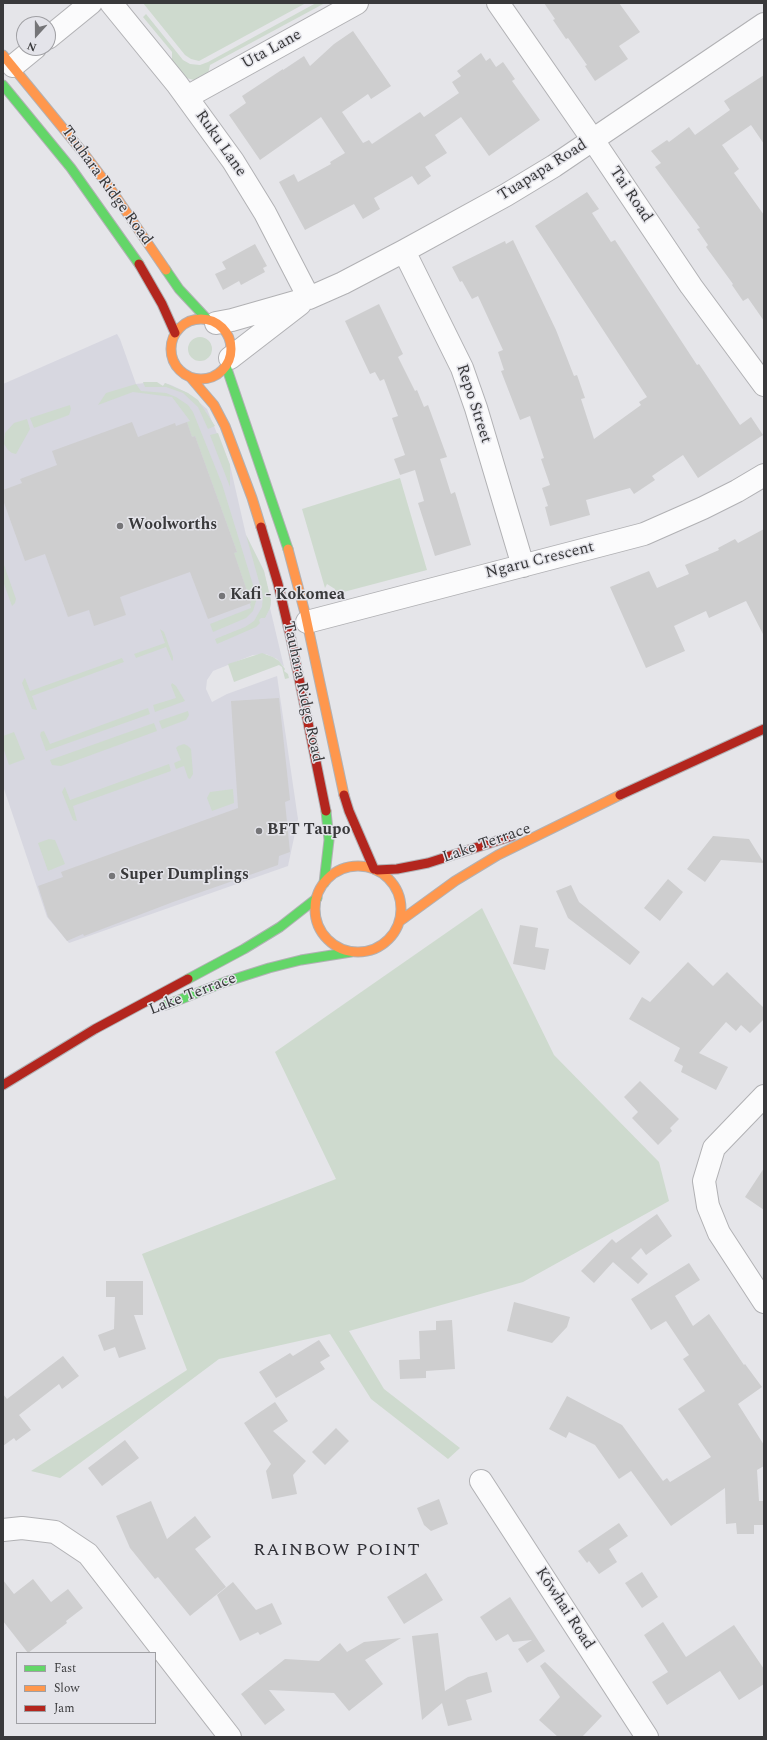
<!DOCTYPE html>
<meta charset="utf-8">
<style>
body{margin:0}
#map{position:relative;width:767px;height:1740px;overflow:hidden;background:#e5e5e9;font-family:Spectral,serif}
canvas{display:block}
.frame{position:absolute;inset:0;border:4px solid #39393b;pointer-events:none}
.legend{position:absolute;left:16px;top:1652px;width:140px;height:72px;box-sizing:border-box;background:#e4e4ea;border:1px solid #a0a0a4;margin:0;padding:5px 7px;list-style:none;font-size:12px;color:#39393b}
.legend li{display:flex;align-items:center;gap:8px;height:20px}
.legend b{width:20px;border:1px solid #a0a0a4}
.north{position:absolute;left:16px;top:16px;width:40px;height:40px;box-sizing:border-box;background:#e4e4ea;border:1px solid #a0a0a4;border-radius:50%;rotate:201deg;font-size:11px;font-weight:700;line-height:16px;text-align:center;color:#39393b}
.north::after{content:'';display:block;margin:auto;width:14px;height:18px;background:#757578;clip-path:polygon(50% 0,100% 100%,50% 72%,0 100%)}
</style>
<div id="map">
<canvas width="767" height="1740"></canvas>
<div class="frame"></div>
<ul class="legend">
<li><b style="height:5px;background:#63d668"></b>Fast</li>
<li><b style="height:5px;background:#ff974d"></b>Slow</li>
<li><b style="height:5px;background:#b3261e"></b>Jam</li>
</ul>
<div class="north">N</div>
</div>
<script>
const g = document.querySelector('canvas').getContext('2d');
g.lineJoin = 'round';
function fillPath(path, color) {
  g.fillStyle = color;
  g.fill(path, 'evenodd');
}
function poly(rows) {
  const path = new Path2D();
  for (const r of rows) {
    if (r.length === 3) {
      path.moveTo(r[0] + r[2], r[1]);
      path.arc(r[0], r[1], r[2], 0, 2 * Math.PI);
      continue;
    }
    path.moveTo(r[0], r[1]);
    for (let i = 2; i < r.length; i += 2) path.lineTo(r[i], r[i + 1]);
  }
  return path;
}
function trace(path, color, width, dash) {
  g.strokeStyle = color;
  g.lineWidth = width;
  g.lineCap = dash ? 'butt' : 'round';
  g.setLineDash(dash || []);
  g.stroke(path);
}
function write(font, color, halo, rows, align = 'center') {
  g.font = font + ' Spectral,serif';
  g.lineWidth = 3;
  g.setLineDash([]);
  g.textBaseline = 'middle';
  g.strokeStyle = halo;
  g.fillStyle = color;
  for (const [text, x, y, turn = 0] of rows) {
    g.save();
    g.translate(x, y);
    g.rotate((+turn || 0) * Math.PI / 180);
    g.textAlign = isNaN(turn) ? turn : align;
    if (halo) g.strokeText(text, 0, 0);
    g.fillText(text, 0, 0);
    g.restore();
  }
}
const built = poly([
 [117,334,120,339,136,384,153,382,160,385,163,386,165,383,171,385,188,393,207,409,230,465,246,535,264,571,271,604,270,608,284,667,277,659,266,654,253,655,213,671,207,680,206,689,212,702,227,694,277,676,298,819,288,866,69,943,47,917,3,786,3,384]
]);
const green = poly([
 [143,3,306,3,199,61,191,59,185,55],
 [316,3,325,3,210,65,208,74,194,80,186,78,172,62,172,52,143,17,146,14,183,60,190,64,200,65,208,62],
 [200,349,12],
 [143,382,157,382,163,386,165,383,188,393,198,400,215,426,208,429,198,407,183,393,166,387,145,387],
 [136,384,141,391,166,393,176,397,188,405,193,412,222,484,257,598,253,611,246,618,213,632,210,624,251,608,250,604,251,603,237,562,232,554,237,552,195,436,192,437,187,422,190,421,172,397,133,392,98,405,106,393],
 [70,405,71,409,69,415,34,428,30,418],
 [27,419,30,429,16,454,12,453,8,450,4,444,5,433,14,423],
 [218,433,230,465,230,487,210,435],
 [400,478,427,570,336,594,335,589,327,584,325,588,302,509],
 [246,535,264,571,271,600,270,608,265,618,261,618,259,620,260,623,256,627,217,644,215,639,245,627,254,621,262,607,263,596],
 [3,562,16,599,15,603,12,606,3,581],
 [160,629,164,632,173,657,173,660,172,661,166,647,136,658,134,654,165,643],
 [262,653,273,657,279,661,285,669,284,671,288,674,289,678,285,679,282,667,279,665,234,682,228,664],
 [122,658,124,662,32,696,37,710,32,709,22,683,24,679,25,678,30,691],
 [172,683,176,686,185,701,155,712,153,705,176,698,171,685],
 [148,708,150,714,46,751,40,735,41,732,44,731,50,744],
 [188,711,189,715,186,720,162,729,159,721],
 [154,723,157,731,61,766,52,765,50,760],
 [14,732,25,759,9,765,3,747,3,736],
 [184,744,188,746,191,749,193,774,190,779,188,778,184,766,176,769,174,763,181,760,176,748,178,746],
 [169,764,171,771,73,806,77,821,73,820,62,792,64,788,65,787,70,800],
 [233,789,234,803,212,811,207,798,210,792],
 [49,839,55,840,65,864,48,871,38,843],
 [482,908,554,1055,659,1162,669,1201,523,1282,349,1331,384,1389,460,1448,448,1459,371,1399,330,1334,219,1359,60,1478,31,1471,187,1370,142,1254,336,1179,275,1052]
]);
const building = poly([
 [544,3,619,3,640,32,619,46,628,59,595,81,585,66,587,65,568,38,566,39,553,20,555,19],
 [353,31,391,86,371,99,368,94,342,112,363,143,369,140,372,144,420,112,424,117,459,93,452,82,461,76,457,71,481,53,486,61,490,58,496,67,503,62,515,79,512,81,540,120,489,156,461,117,435,135,447,153,425,167,431,176,418,185,412,176,374,198,380,209,363,219,354,204,305,230,279,182,294,174,298,182,331,164,330,162,345,153,321,117,260,160,229,115,246,103,242,96,283,69,283,70,304,56,310,66,334,44],
 [764,75,764,144,751,125,722,145,739,169,734,173,764,215,764,321,748,298,743,301,732,285,733,284,706,247,708,245,697,229,700,228,655,167,661,163,651,151,667,140,669,142,689,127,695,135,730,110,724,101],
 [587,192,599,209,592,213,611,242,615,240,697,365,699,364,740,425,751,417,763,435,698,478,683,455,652,476,655,480,634,494,630,488,586,500,590,515,550,526,545,507,548,506,542,488,550,485,541,459,544,458,530,416,520,420,501,371,504,370,498,352,503,350,478,296,472,299,462,281,460,282,452,267,505,241,506,244,513,240,556,330,574,376,577,375,585,398,581,399,594,439,641,405,639,402,647,397,535,226],
 [255,244,267,266,263,268,265,272,241,285,239,281,223,290,215,274,226,269,222,262],
 [379,304,403,354,398,357,415,391,417,390,424,407,428,405,447,457,440,459,451,494,455,492,471,545,435,556,418,503,424,501,415,470,400,475,394,459,405,455,392,418,398,416,384,379,380,381,375,372,370,374,345,321],
 [132,422,138,437,175,423,176,426,187,422,192,437,195,436,237,552,234,553,251,603,208,619,190,572,120,597,126,615,94,626,89,610,68,617,45,554,25,561,3,500,3,490,22,483,20,479,57,465,52,451],
 [764,529,764,636,746,601,709,618,706,611,674,626,685,651,646,668,610,587,649,571,657,588,689,574,685,565,719,550,718,548,735,539,738,543],
 [279,698,290,800,285,802,290,852,279,856,278,865,173,902,84,936,83,934,67,941,48,917,38,886,63,877,61,872,238,808,231,701],
 [713,836,749,839,764,863,721,860,705,882,687,869],
 [668,879,683,892,660,921,644,908],
 [571,885,579,902,640,952,630,965,568,918,556,891],
 [520,925,538,928,535,947,549,949,545,970,513,964],
 [688,962,713,986,727,972,764,1008,764,1019,750,1033,741,1025,736,1031,726,1022,699,1053,728,1067,716,1090,681,1072,683,1066,674,1061,680,1048,629,1019,642,997,650,1002],
 [640,1081,679,1119,670,1128,672,1131,658,1145,632,1118,638,1112,624,1097],
 [764,1168,764,1210,745,1197],
 [657,1214,672,1236,646,1255,641,1248,631,1258,648,1274,638,1284,613,1262,594,1283,581,1271,612,1239,616,1243],
 [689,1263,700,1280,675,1296,693,1326,709,1314,744,1365,745,1364,762,1387,738,1404,764,1445,764,1466,757,1470,759,1501,764,1501,764,1525,754,1525,754,1534,737,1534,736,1523,726,1524,725,1488,671,1526,631,1471,619,1479,595,1445,569,1432,566,1438,549,1429,567,1396,622,1425,663,1481,667,1478,670,1482,711,1457,678,1409,705,1391,683,1359,689,1355,666,1321,651,1330,631,1299],
 [106,1281,143,1281,143,1315,134,1315,146,1349,119,1358,115,1347,104,1351,98,1335,114,1329,115,1297,106,1297],
 [514,1302,570,1317,567,1327,552,1343,507,1331],
 [452,1320,455,1369,426,1371,426,1378,400,1379,399,1360,420,1359,419,1331,436,1330,436,1321],
 [319,1340,330,1356,320,1362,325,1369,276,1398,259,1372,290,1353,293,1356],
 [63,1356,79,1376,62,1389,59,1384,19,1415,31,1430,16,1441,14,1438,3,1446,3,1394,7,1399],
 [275,1402,288,1421,273,1431,306,1461,293,1475,297,1494,272,1499,266,1471,271,1464,244,1423],
 [336,1428,349,1441,325,1465,312,1452],
 [125,1440,139,1458,102,1486,88,1468],
 [439,1499,448,1524,431,1531,424,1525,417,1508],
 [151,1501,167,1539,195,1516,211,1537,195,1549,226,1587,190,1616,158,1577,155,1579,130,1548,116,1516],
 [619,1523,628,1536,609,1549,617,1562,599,1574,589,1561,587,1563,578,1551],
 [642,1572,658,1597,642,1608,625,1583],
 [426,1573,443,1600,404,1624,387,1597],
 [33,1579,51,1602,68,1589,83,1608,66,1621,67,1623,28,1653,3,1621,3,1580,14,1594],
 [233,1582,256,1610,272,1603,282,1624,260,1635,258,1632,240,1641,217,1595],
 [510,1597,545,1651,527,1663,518,1649,532,1640,513,1642,508,1634,496,1641,480,1617],
 [663,1622,686,1657,734,1625,764,1669,764,1684,739,1700,720,1671,667,1705,652,1682,668,1672,644,1635],
 [438,1633,445,1691,468,1677,487,1672,492,1692,466,1700,472,1720,448,1726,442,1703,422,1720,412,1636],
 [401,1638,365,1660,383,1684,349,1711,334,1693,269,1690,285,1710,265,1725,241,1694,285,1659,319,1661,340,1643,347,1652,364,1642],
 [545,1662,602,1716,582,1737,558,1737,539,1720,560,1697,540,1666]
]);
const street = poly([
 [111,3,177,84,233,161,265,213,309,298],
 [498,3,593,140,691,286,764,385],
 [48,38,91,3],
 [13,66,35,48],
 [187,97,357,3],
 [404,251,462,368,476,408,523,566],
 [216,323,232,320,309,298,343,283,404,251,506,195,554,166,764,24],
 [230,358,300,304],
 [307,622,644,534,703,508,737,491,764,475],
 [764,1096,714,1148,704,1181,708,1206,719,1233,764,1302],
 [481,1481,647,1737],
 [3,1530,22,1528,55,1532,88,1554,230,1737]
]);
const fast = poly([
 [3,85,71,168,139,264],
 [166,270,179,289,207,319],
 [226,366,288,549],
 [324,883,329,840,326,811],
 [188,979,244,949,280,927,317,898],
 [166,1005,225,982,269,968,301,960,351,952]
]);
const slow = poly([
 [3,55,85,155,110,188,166,270],
 [201,349,30],
 [191,378,214,405,225,426,252,498,261,527],
 [288,549,305,613,344,795],
 [358,909,43],
 [400,921,455,881,498,855,620,795]
]);
const jam = poly([
 [139,264,162,304,175,333],
 [261,527,278,584,291,639,326,811],
 [344,795,349,811,374,869],
 [620,795,764,729],
 [377,870,397,869,428,863,512,836],
 [3,1085,95,1029,188,979]
]);
const markers = [
 [120,526,4,"#757578"],
 [222,596,4,"#757578"],
 [259,831,4,"#757578"],
 [112,876,4,"#757578"]
];
const streetNames = [
 ["Uta Lane",272,50,-29],
 ["Ruku Lane",220,144,55],
 ["Tuapapa Road",543,171,-32],
 ["Tauhara Ridge Road",106,186,54],
 ["Tai Road",630,195,56],
 ["Repo Street",473,404,72],
 ["Ngaru Crescent",540,561,-14],
 ["Tauhara Ridge Road",302,692,78],
 ["Lake Terrace",487,844,-19],
 ["Lake Terrace",193,995,-21],
 ["Kōwhai Road",564,1609,57]
];
const poiNames = [
 ["Woolworths",128,526],
 ["Kafi - Kokomea",230,596],
 ["BFT Taupo",267,831],
 ["Super Dumplings",120,876]
];
const quarterNames = [
 ["RAINBOW POINT",337,1551]
];
fillPath(built, '#d7d7e0');
fillPath(green, '#cedace');
fillPath(building, '#cececf');
trace(street, '#b1b1b4', 24);
trace(fast, '#b1b1b4', 11);
trace(slow, '#b1b1b4', 11);
trace(jam, '#b1b1b4', 11);
trace(street, '#fbfbfc', 22);
trace(fast, '#63d668', 9);
trace(slow, '#ff974d', 9);
trace(jam, '#b3261e', 9);
for (const [x, y, r, color] of markers) {
  const dot = new Path2D();
  dot.arc(x, y, r, 0, 2 * Math.PI);
  g.fillStyle = color;
  g.fill(dot);
  trace(dot, '#e4e4ea', 1.5);
}
write('16px', '#39393b', '#e4e4ea', streetNames);
write('bold 16px', '#39393b', '#e4e4ea', poiNames, 'left');
g.letterSpacing = '1px';
write('18px', '#2f2f34', '#e4e4ea', quarterNames);
g.letterSpacing = '0px';
</script>
